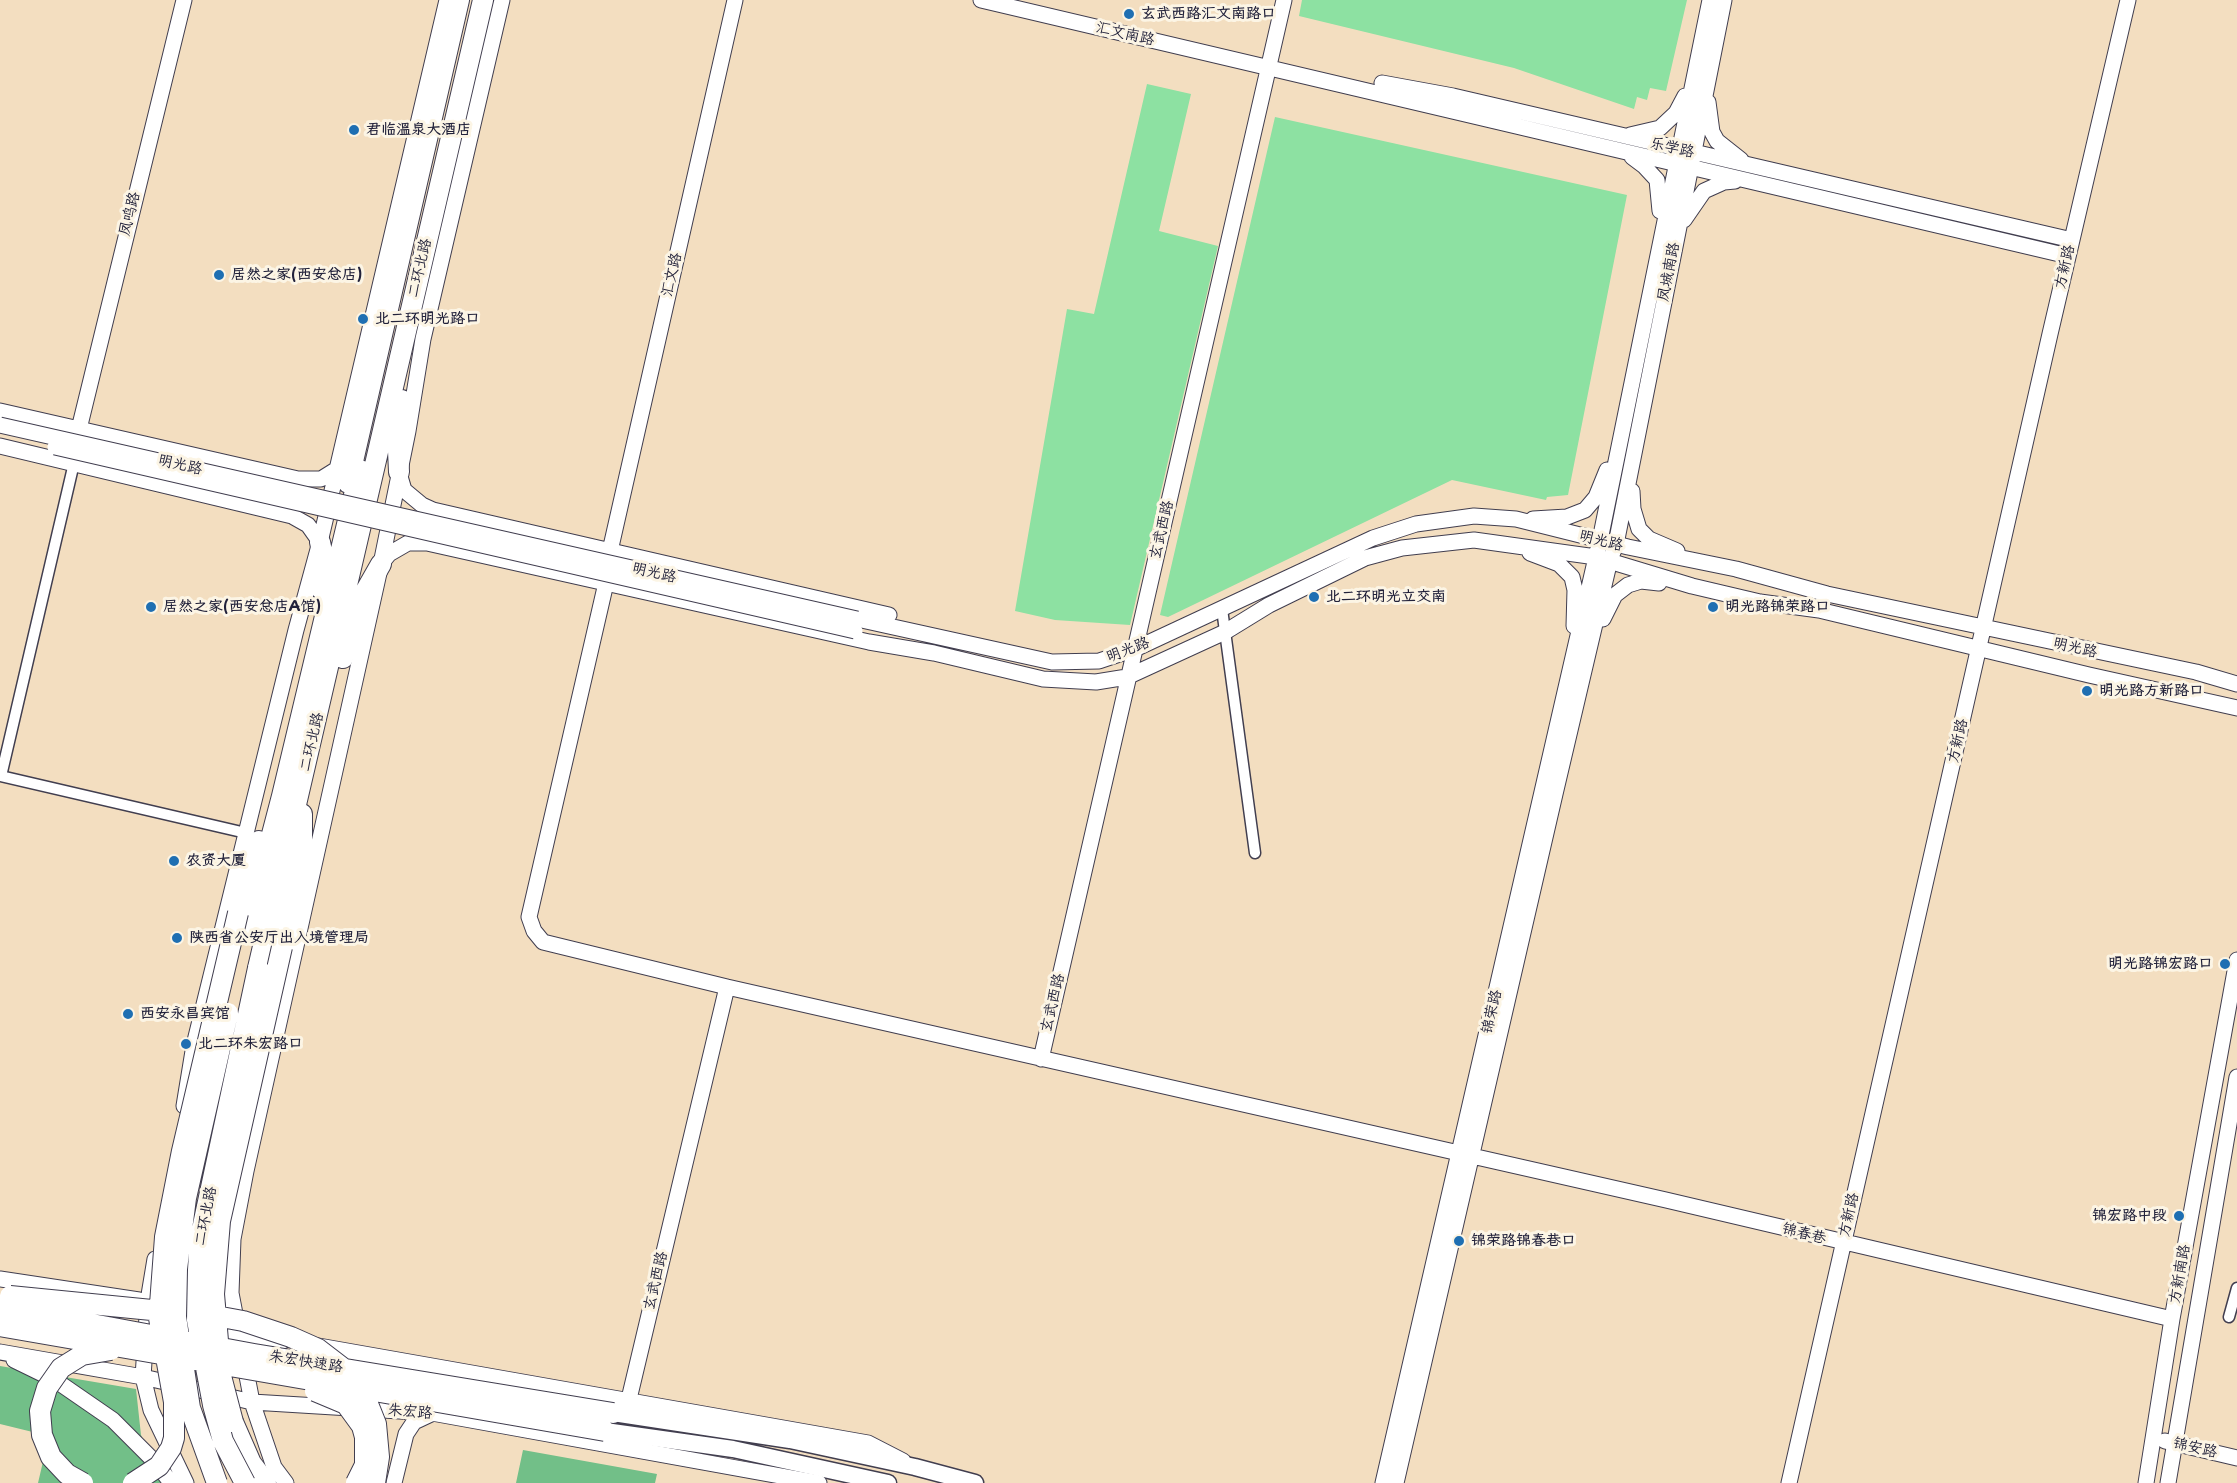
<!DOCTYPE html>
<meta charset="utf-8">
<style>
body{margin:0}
canvas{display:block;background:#f3dec0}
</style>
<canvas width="2237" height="1483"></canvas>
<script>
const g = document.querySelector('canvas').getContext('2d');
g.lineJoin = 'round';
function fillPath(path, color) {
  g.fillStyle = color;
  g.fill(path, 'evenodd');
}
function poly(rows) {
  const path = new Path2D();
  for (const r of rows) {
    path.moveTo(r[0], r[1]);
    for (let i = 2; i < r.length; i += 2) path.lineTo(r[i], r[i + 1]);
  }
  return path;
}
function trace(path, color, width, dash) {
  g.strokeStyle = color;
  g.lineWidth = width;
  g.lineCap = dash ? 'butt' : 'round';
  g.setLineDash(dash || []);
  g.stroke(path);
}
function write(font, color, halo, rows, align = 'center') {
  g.font = font + ' "Playpen Sans","LXGW WenKai TC",sans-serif';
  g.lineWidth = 6;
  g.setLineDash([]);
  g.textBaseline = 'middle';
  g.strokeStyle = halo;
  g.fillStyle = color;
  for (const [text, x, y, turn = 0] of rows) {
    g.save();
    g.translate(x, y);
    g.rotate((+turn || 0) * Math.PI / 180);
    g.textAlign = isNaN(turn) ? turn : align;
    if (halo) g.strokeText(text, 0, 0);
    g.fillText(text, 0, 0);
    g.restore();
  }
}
const green = poly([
 [1302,0,1687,0,1666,91,1650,88,1647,100,1637,97,1634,109,1514,68,1299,16],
 [1147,84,1191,94,1159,231,1218,246,1130,625,1055,620,1015,611,1067,309,1094,314],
 [1275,117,1627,195,1568,495,1547,497,1546,500,1452,480,1168,617,1160,615]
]);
const forest = poly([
 [0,1366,136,1389,141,1435,162,1483,38,1483,49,1436,0,1424],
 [523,1450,657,1474,655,1483,516,1483]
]);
const street = poly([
 [74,463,1,776,246,833],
 [1222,609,1255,853],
 [2229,1317,2237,1288]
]);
const secondary = poly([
 [981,0,2068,256],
 [1382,83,1453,96,2072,240],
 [1708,102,1712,132,1717,141,1741,160],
 [1630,135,1660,128,1676,113,1685,96],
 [1632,157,1644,166,1657,180,1660,211],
 [1684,220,1704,191,1724,182,1735,181],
 [0,411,298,479,321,479,337,469],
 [79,429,184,0],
 [0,446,292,516,308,525,320,542],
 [399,473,404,490,422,505,433,510,889,615],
 [1632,491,1633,509,1639,529,1649,539,1677,551],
 [1533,519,1567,517,1585,510,1596,497,1607,470],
 [610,551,735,0],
 [1530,553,1559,564,1572,577,1575,590,1574,626],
 [381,564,389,554,408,543,427,543,869,642,934,653,1043,679,1096,682,1127,677,1225,632,1269,605,1365,558,1402,548,1474,540,1596,557,1692,586,1760,602,1819,610,2089,675,2237,708],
 [606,583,529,917,534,931,543,942,727,987],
 [857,619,1052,662,1099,661,1135,649,1373,538,1416,524,1474,516,1516,519,1628,547,1736,569,1827,594,2196,672,2237,684],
 [1603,619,1615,595,1628,585,1641,581,1659,583],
 [1041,1059,1284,0],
 [184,1106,194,1045,296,630,320,542,447,0],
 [155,1259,148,1301,143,1377,151,1410,186,1483],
 [0,1279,139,1300],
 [230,1332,283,1341],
 [313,1345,868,1443,903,1461],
 [0,1352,143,1377,252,1402,432,1413,819,1483],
 [14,1360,55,1380,113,1420,157,1464,171,1483],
 [629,1399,727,987,1666,1200,2172,1319],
 [2165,1441,2237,1458],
 [286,1483,274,1467,252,1402,231,1293,233,1239,246,1171,381,564,408,431,423,339,502,0],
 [394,1483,406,1434,414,1422,431,1414],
 [1383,1483,1600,540,1710,0],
 [1396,1483,1555,794,1610,560,1616,544,1724,0],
 [1789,1483,2050,334,2128,0],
 [2146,1483,2172,1319,2237,960],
 [2168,1483,2237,1077]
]);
const primary = poly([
 [613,1413,790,1440,915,1467,975,1483],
 [605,1431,733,1449,888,1483]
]);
const highway = poly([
 [399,472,397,428,402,400],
 [348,483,459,0],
 [320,542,324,561,321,589],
 [343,658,365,592,381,564],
 [240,905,259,841],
 [248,926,282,796,360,470],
 [282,947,302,861,302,814],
 [258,968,483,0],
 [233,1422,251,1463,266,1483]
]);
const secondaryBridge = poly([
 [0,425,857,619],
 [55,447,855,631]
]);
const highwayBridge = poly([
 [10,1296,172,1312],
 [0,1307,254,1354,613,1413],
 [205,1314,243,1321,291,1337,318,1349,348,1372,366,1399,376,1424,379,1457,375,1483],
 [0,1326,605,1431],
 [315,1391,346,1404,362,1426,365,1437,365,1465,356,1483],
 [233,1422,221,1376,214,1294,220,1221,282,947],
 [83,1483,67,1474,51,1457,42,1435,40,1411,47,1388,61,1368,82,1355,111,1350],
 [133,1483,159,1466,171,1448,174,1438,174,1402,159,1318,165,1237,182,1151,238,913],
 [217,1483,190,1408,176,1317,177,1269,186,1198,228,1013],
 [245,1483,223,1441,213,1405,197,1320,198,1270,200,1239,258,968]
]);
const markers = [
 [1129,14,6,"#1f6fb2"],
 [354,130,6,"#1f6fb2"],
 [219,275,6,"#1f6fb2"],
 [363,319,6,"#1f6fb2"],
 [1314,597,6,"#1f6fb2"],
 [151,607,6,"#1f6fb2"],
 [1713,607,6,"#1f6fb2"],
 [2087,691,6,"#1f6fb2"],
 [174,861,6,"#1f6fb2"],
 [177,938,6,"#1f6fb2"],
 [2225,964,6,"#1f6fb2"],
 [128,1014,6,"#1f6fb2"],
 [186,1044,6,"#1f6fb2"],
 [2179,1216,6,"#1f6fb2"],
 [1459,1241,6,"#1f6fb2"]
];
const poiNames = [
 ["玄武西路汇文南路口",1141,14],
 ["君临温泉大酒店",366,130],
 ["居然之家(西安总店)",231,275],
 ["北二环明光路口",375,319],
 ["北二环明光立交南",1326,597],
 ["居然之家(西安总店A馆)",163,607],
 ["明光路锦荣路口",1725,607],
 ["明光路方新路口",2099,691],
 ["农资大厦",186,861],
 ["陕西省公安厅出入境管理局",189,938],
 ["明光路锦宏路口",2213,964,"right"],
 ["西安永昌宾馆",140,1014],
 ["北二环朱宏路口",198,1044],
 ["锦宏路中段",2167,1216,"right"],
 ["锦荣路锦春巷口",1471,1241]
];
const streetNames = [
 ["汇文南路",1125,34,13],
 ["乐学路",1672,148,13],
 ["凤鸣路",130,214,-76],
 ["方新路",2065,267,-77],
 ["二环北路",420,268,-77],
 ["凤城南路",1669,272,-79],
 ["汇文路",672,275,-77],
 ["明光路",180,465,13],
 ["玄武西路",1162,530,-77],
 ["明光路",1601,541,14],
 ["明光路",654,573,13],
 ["明光路",2075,648,13],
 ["明光路",1128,650,-21],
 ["方新路",1958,741,-77],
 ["二环北路",312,742,-77],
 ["玄武西路",1053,1003,-77],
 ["锦荣路",1492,1012,-77],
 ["方新路",1849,1215,-77],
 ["二环北路",206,1216,-79],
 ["锦春巷",1804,1234,14],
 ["方新南路",2180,1274,-80],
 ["玄武西路",656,1281,-77],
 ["朱宏快速路",306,1362,9],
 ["朱宏路",410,1412,5],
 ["锦安路",2195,1448,13]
];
fillPath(green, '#8de1a2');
fillPath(forest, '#72bf88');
trace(street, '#413e4f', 13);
trace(secondary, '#413e4f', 17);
trace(primary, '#413e4f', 19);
trace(highway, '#413e4f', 22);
trace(street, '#fff', 10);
trace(secondary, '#fff', 15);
trace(primary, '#fff', 16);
trace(highway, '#fff', 20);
trace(secondaryBridge, '#413e4f', 17, []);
trace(highwayBridge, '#413e4f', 22, []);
trace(secondaryBridge, '#fff', 15);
trace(highwayBridge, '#fff', 20);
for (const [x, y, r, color] of markers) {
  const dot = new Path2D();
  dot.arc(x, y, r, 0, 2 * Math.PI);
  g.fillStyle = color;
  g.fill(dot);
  trace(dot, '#fcf5e5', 2);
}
write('bold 15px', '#22223b', '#fcf5e5', poiNames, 'left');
write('15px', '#22223b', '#fcf5e5', streetNames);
</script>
